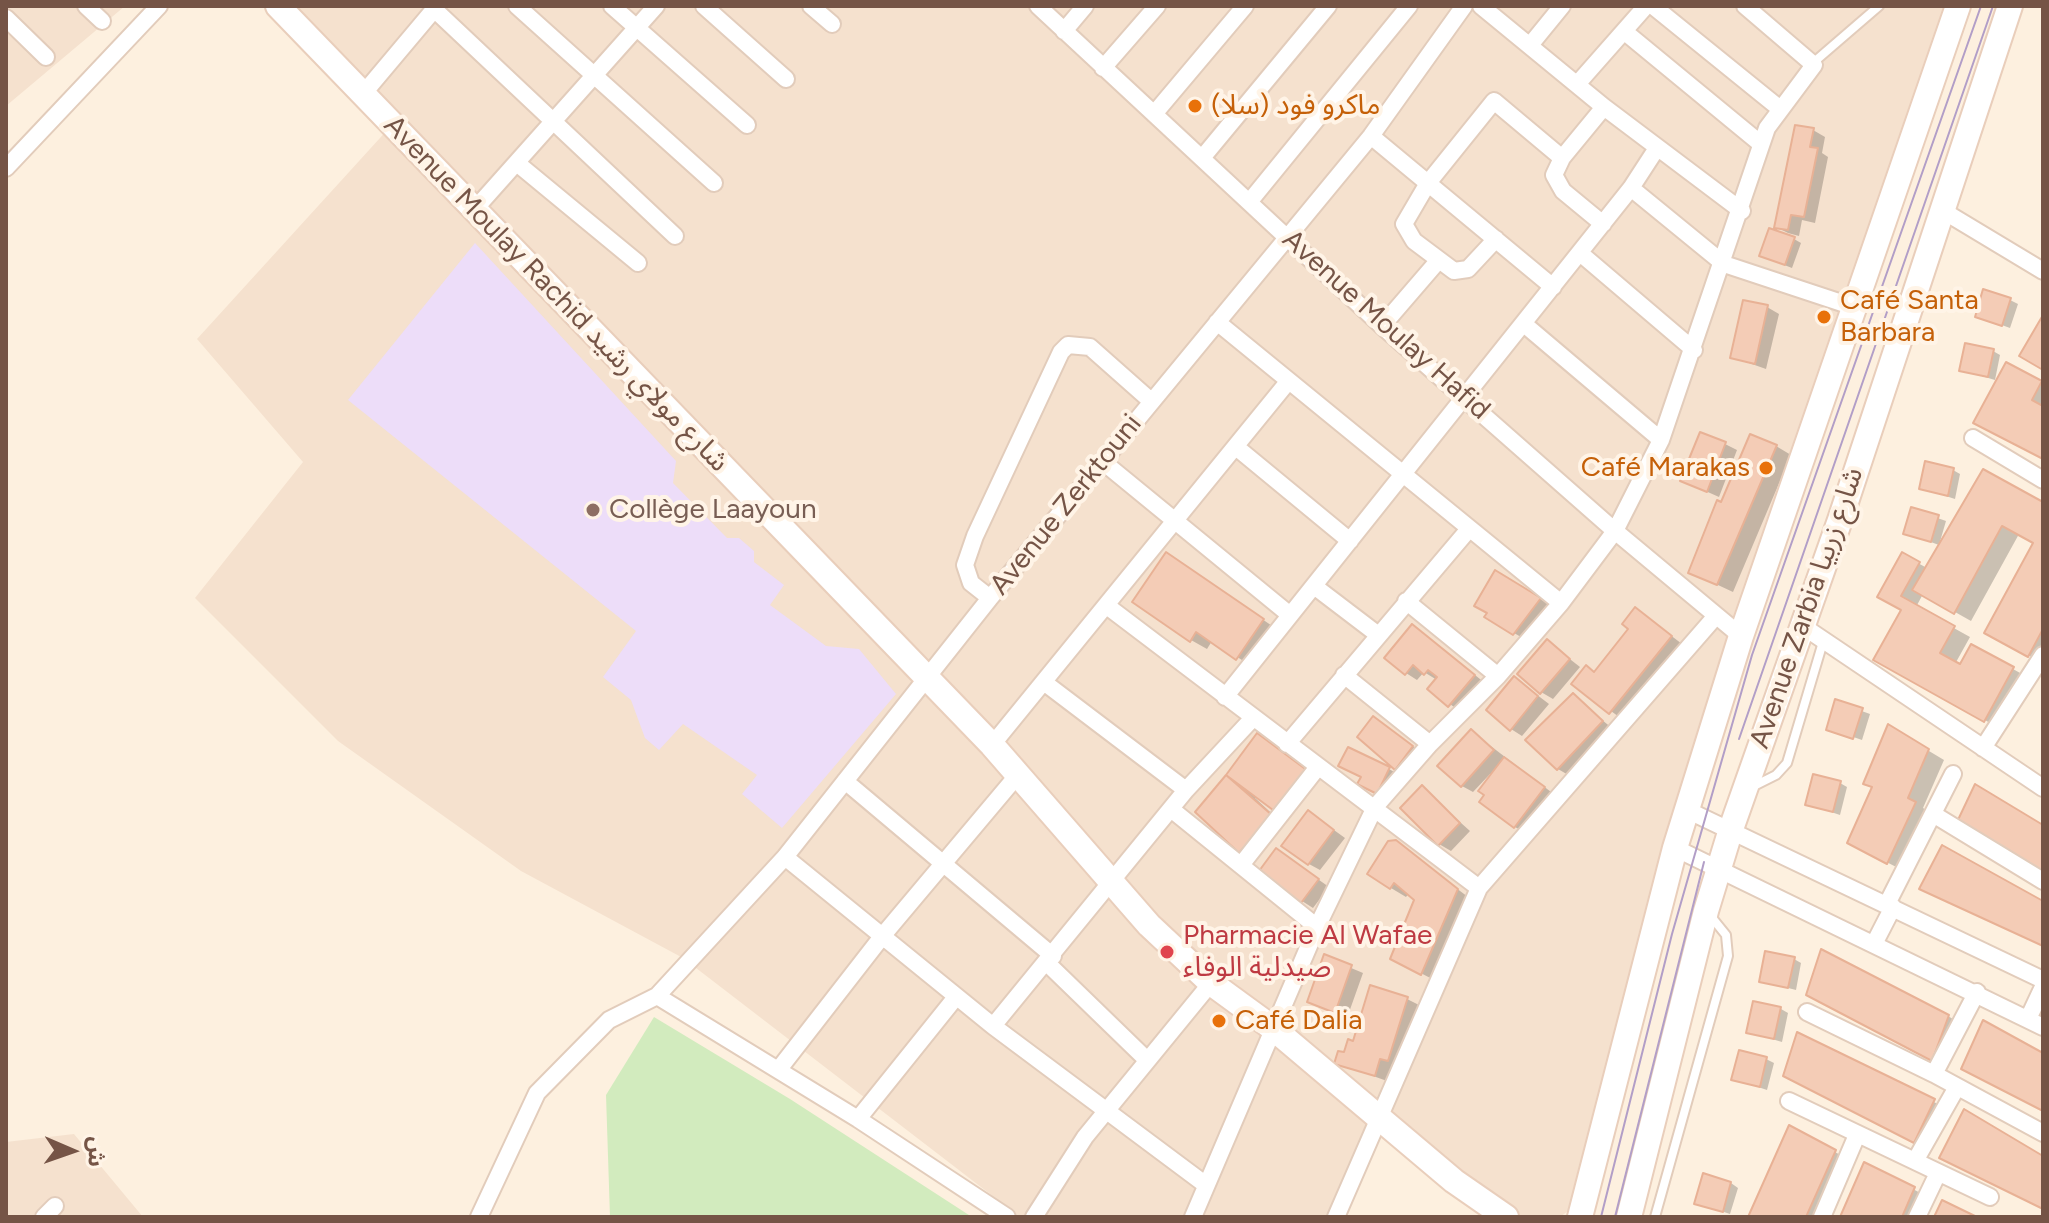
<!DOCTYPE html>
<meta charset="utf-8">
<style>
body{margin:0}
#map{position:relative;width:2049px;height:1223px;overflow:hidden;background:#fdf0df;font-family:Figtree,"Noto Sans Arabic",sans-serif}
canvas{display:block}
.frame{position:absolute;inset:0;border:8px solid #755446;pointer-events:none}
.north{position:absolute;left:32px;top:1111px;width:80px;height:80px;-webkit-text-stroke:6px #fff4e7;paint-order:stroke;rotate:92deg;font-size:22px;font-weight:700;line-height:32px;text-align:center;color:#755446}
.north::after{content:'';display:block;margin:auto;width:28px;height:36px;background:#755446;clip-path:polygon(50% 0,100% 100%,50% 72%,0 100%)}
</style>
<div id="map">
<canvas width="2049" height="1223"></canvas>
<div class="frame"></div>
<div class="north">ش</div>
</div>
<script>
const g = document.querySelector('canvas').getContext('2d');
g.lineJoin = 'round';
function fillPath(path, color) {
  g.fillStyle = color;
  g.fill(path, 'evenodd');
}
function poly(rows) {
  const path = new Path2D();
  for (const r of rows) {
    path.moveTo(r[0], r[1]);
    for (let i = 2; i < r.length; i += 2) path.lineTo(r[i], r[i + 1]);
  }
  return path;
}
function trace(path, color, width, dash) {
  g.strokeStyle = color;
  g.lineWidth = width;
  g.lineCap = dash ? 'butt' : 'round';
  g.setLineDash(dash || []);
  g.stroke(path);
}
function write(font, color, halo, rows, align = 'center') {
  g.font = font + ' Figtree,"Noto Sans Arabic",sans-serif';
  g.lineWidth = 8;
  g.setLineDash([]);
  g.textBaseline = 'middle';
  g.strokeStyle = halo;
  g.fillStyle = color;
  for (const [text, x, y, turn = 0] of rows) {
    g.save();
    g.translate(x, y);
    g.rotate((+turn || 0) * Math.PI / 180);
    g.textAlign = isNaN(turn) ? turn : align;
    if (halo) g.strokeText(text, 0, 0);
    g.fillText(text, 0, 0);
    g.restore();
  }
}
const residential = poly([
 [6,6,125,6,6,106],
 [274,6,1959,6,1851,306,1572,1208,1560,1217,1507,1217,1368,1121,1327,1217,1020,1217,683,958,521,871,338,741,195,598,303,462,197,339,390,127],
 [74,1134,143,1217,6,1217,6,1142]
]);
const education = poly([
 [475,243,676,461,673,483,727,538,739,538,754,551,754,562,784,585,770,605,826,646,859,649,896,694,782,828,742,794,757,775,683,724,659,750,645,738,631,700,603,677,636,631,348,400]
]);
const green = poly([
 [654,1017,790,1099,972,1217,610,1217,606,1095]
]);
const shadow = poly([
 [1813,130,1825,137,1822,153,1828,157,1815,223,1802,220,1799,236,1788,233,1776,227],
 [1794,239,1801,243,1792,268,1769,259],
 [2010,300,2018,304,2010,328,1977,316],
 [1767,307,1779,314,1766,369,1732,357],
 [1993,351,2000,355,1995,380,1961,370],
 [2006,364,2043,384,2043,458],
 [1725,444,1737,450,1719,497,1683,481],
 [1776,446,1791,455,1733,592,1690,572,1722,505],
 [1953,470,1960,474,1955,499,1921,488],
 [1984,472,2043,505,2043,663,1986,632,2035,543,2019,534,1971,621,1923,594,1916,607,1970,637,1955,664,1961,667,1972,646,2029,678,2001,729,1876,660,1903,610,1880,597,1903,555,1927,568],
 [1912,509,1946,521,1939,545,1906,533],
 [1182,564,1278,630,1253,667,1212,641,1207,649,1191,640],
 [1496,573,1552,606,1526,640,1487,617],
 [1636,609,1686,647,1626,722,1574,684,1595,673,1631,629],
 [1413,626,1485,683,1461,712,1429,689,1437,680,1424,672,1417,680,1406,673],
 [1548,642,1580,667,1553,699,1541,692],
 [1515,678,1549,704,1522,736,1511,729],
 [1573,696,1613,729,1570,776,1558,769],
 [1837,702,1870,714,1862,740,1833,730],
 [1385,725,1423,754,1408,775,1360,737],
 [1889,727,1944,760,1923,808,1931,813,1904,871,1865,851,1874,788],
 [1471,731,1555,795,1526,833,1515,827,1490,774,1473,792,1462,786],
 [1257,736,1318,779,1290,818,1257,796,1255,798,1283,824,1252,858,1197,812],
 [1389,769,1396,773,1385,797,1367,788],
 [1840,783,1847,787,1840,815,1807,804],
 [1422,788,1470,831,1451,851,1439,844],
 [1309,812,1345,838,1320,870,1309,864],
 [1395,842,1472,900,1438,982,1409,967,1417,900,1409,893,1406,897,1391,888],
 [1288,858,1329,887,1313,908,1302,901],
 [1325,957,1363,973,1347,1018,1309,1001],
 [1794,959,1801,963,1796,990,1761,981],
 [1407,999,1419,1005,1400,1066,1392,1064,1387,1081,1337,1063],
 [1825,1003,1948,1016,1964,1026,1948,1068],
 [1781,1009,1788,1013,1782,1042,1748,1032],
 [1798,1035,1950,1110,1930,1150,1801,1084],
 [1766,1059,1774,1063,1767,1090,1734,1079],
 [1835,1152,1851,1161,1825,1217,1750,1217],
 [1865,1164,1930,1198,1922,1217,1843,1217],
 [1731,1183,1738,1188,1730,1214,1697,1203]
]);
const building = poly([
 [1795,125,1814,128,1810,147,1818,148,1804,217,1791,215,1788,230,1774,228,1795,125],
 [1769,228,1795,237,1785,265,1759,256,1769,228],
 [1983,289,2011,298,2002,326,1975,317,1983,289],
 [1743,300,1768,305,1755,364,1730,358,1743,300],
 [2043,315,2043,370,2019,356,2043,315],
 [1965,343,1994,349,1988,377,1959,371,1965,343],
 [2006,362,2042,381,2032,400,2043,406,2043,459,1973,423,2006,362],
 [1700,432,1726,442,1707,492,1680,481,1700,432],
 [1750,434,1777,445,1717,585,1688,573,1717,500,1721,502,1750,434],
 [1925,461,1954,468,1948,496,1919,489,1925,461],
 [1983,469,2043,502,2043,629,2028,657,1984,633,2033,543,2002,526,1954,614,1912,590,1983,469],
 [1911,507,1939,515,1931,542,1903,534,1911,507],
 [1166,552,1264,619,1236,660,1196,632,1190,642,1132,602,1166,552],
 [1902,552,1920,562,1901,596,1955,626,1940,653,1960,664,1971,644,2014,667,1984,722,1873,660,1901,610,1877,597,1902,552],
 [1495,570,1541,598,1513,635,1484,617,1487,613,1474,606,1495,570],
 [1635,607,1672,636,1609,714,1571,684,1586,665,1594,672,1628,629,1622,624,1635,607],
 [1412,624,1475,675,1448,707,1427,689,1437,677,1428,670,1424,675,1413,665,1405,675,1384,658,1412,624],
 [1547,639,1570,659,1540,694,1517,674,1547,639],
 [1514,676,1538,696,1510,731,1486,710,1514,676],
 [1573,693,1603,721,1557,770,1525,740,1573,693],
 [1835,699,1863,708,1853,739,1826,730,1835,699],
 [1373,716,1413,746,1395,770,1357,737,1373,716],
 [1888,724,1929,749,1908,798,1916,802,1887,864,1847,843,1872,787,1863,784,1888,724],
 [1471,729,1494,750,1461,787,1437,766,1471,729],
 [1257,733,1308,771,1277,813,1226,775,1257,733],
 [1348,747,1390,767,1377,794,1357,784,1361,777,1338,766,1348,747],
 [1504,757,1545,787,1514,828,1479,802,1484,795,1478,791,1504,757],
 [1813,774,1841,781,1833,812,1805,805,1813,774],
 [1226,775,1273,816,1239,853,1195,812,1226,775],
 [1975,784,2043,825,2043,871,1957,822,1975,784],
 [1422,785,1460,823,1438,846,1400,808,1422,785],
 [1308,810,1334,830,1308,865,1281,846,1308,810],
 [1396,840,1458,889,1421,975,1390,959,1414,900,1394,883,1390,889,1367,874,1388,841,1396,840],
 [1942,845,2043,901,2043,946,1919,889,1942,845],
 [1276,848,1319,879,1301,903,1259,871,1276,848],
 [1821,949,1949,1015,1932,1061,1806,995,1821,949],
 [1765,951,1795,957,1788,988,1759,982,1765,951],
 [1324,954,1352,965,1335,1013,1307,1002,1324,954],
 [1370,985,1408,997,1388,1061,1380,1059,1375,1076,1334,1064,1338,1051,1344,1052,1348,1039,1353,1041,1370,985],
 [1753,1001,1781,1007,1774,1039,1746,1033,1753,1001],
 [1983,1020,2043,1053,2043,1111,1961,1069,1983,1020],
 [1797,1032,1935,1099,1914,1143,1783,1076,1797,1032],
 [1739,1050,1767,1057,1760,1087,1731,1080,1739,1050],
 [1964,1109,2043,1156,2043,1209,1939,1158,1964,1109],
 [1789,1125,1836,1150,1806,1217,1748,1217,1789,1125],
 [1864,1162,1915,1187,1902,1217,1840,1217,1864,1162],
 [1703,1173,1731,1182,1723,1212,1694,1204,1703,1173],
 [1942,1200,1977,1217,1934,1217,1942,1200]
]);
const lane = poly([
 [1814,62,1879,6],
 [1750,788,1776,775,1787,763,1823,642],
 [1655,1217,1728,956,1726,935,1709,914]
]);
const street = poly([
 [86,6,102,21],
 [517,6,714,183],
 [612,6,747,125],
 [704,6,786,79],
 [811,6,832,24],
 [1038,6,1382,326,1615,531,1741,636],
 [1481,6,1604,107,1742,211],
 [1653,6,1779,108],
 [434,9,675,236],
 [6,18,46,57],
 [1064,31,1085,6],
 [1625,32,1761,144],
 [1531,44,1562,6],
 [1103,68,1157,6],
 [1579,82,1646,6],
 [363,94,437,6],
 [1154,114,1245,6],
 [1371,136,1553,287],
 [1202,158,1328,6],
 [518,164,638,263],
 [6,168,159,6],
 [1631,188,1724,264,1854,307],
 [1250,201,1409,6],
 [475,209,656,6],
 [1940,209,2043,271],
 [1603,224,1563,191,1554,175,1562,158,1604,107],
 [1496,239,1468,269,1454,271,1414,241,1404,224,1428,183,1494,101,1562,158],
 [1580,253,1694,350],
 [1217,322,1561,603],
 [1524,324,1661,440],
 [1382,326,1438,261],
 [1973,438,2043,480],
 [1236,447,1350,541],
 [1102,461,1290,615],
 [1314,586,1377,634],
 [990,598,971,583,965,565,975,536,1061,352,1068,345,1090,347,1151,401],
 [1406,601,1498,676],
 [1107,606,1479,888],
 [1801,625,2043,788],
 [1344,675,1430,744],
 [1045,683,1186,790],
 [1225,697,1631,188,1657,148],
 [1287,744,1469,529],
 [992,745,1287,383],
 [1983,748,2043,655],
 [845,781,1053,956],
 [1171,809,1317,927],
 [1687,810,2043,980],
 [1933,814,2043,881],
 [1675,848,2043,1027],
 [785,857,993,1026,1206,1185],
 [1241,865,1318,767],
 [1887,904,1953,774],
 [1875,942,1893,907],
 [1047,963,1146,1059],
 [657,996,858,1119,1007,1217],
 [1807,1012,1934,1074,1977,992],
 [2028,1019,2043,987],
 [993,1026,1186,790,1253,718],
 [779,1069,884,934,1016,777],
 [1934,1074,2043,1133],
 [1789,1101,1990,1197],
 [858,1119,956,997],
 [1915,1161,1957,1087],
 [44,1217,55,1206],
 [479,1217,537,1093,609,1020,657,996,785,857,990,598,1371,136,1464,6],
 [1034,1217,1085,1137,1211,983],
 [1193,1217,1317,927,1375,807,1430,744,1498,676,1561,603,1615,531,1661,440,1767,128,1814,65,1745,6],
 [1336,1217,1479,888,1715,617],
 [1822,1217,1857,1135],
 [1917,1217,1938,1173]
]);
const secondary = poly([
 [278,6,992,745,1149,925,1211,983,1274,1029,1454,1181,1506,1217],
 [1580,1217,1675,848,1741,636,1958,6],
 [1629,1217,1706,911,1731,829,1840,520,2010,6]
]);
const tram = poly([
 [1739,739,1993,6],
 [1601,1217,1672,934,1752,655,1981,6],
 [1615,1217,1704,862]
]);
const markers = [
 [1195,106,8,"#e8710a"],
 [1824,317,8,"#e8710a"],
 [1766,468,8,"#e8710a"],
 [593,510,8,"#8d6e63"],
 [1167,952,8,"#e0444e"],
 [1219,1021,8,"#e8710a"]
];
const foodNames = [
 ["ماكرو فود (سلا)",1211,106],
 ["Café Santa",1840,301],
 ["Barbara",1840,333],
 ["Café Marakas",1750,468,"right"],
 ["Café Dalia",1235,1021]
];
const streetNames = [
 ["Avenue Moulay Rachid شارع مولاي رشيد",556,294,46],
 ["Avenue Moulay Hafid",1386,325,42],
 ["Avenue Zerktouni",1066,505,-51],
 ["Avenue Zarbia شارع زربيا",1807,608,-71]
];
const educationNames = [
 ["Collège Laayoun",609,510]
];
const healthNames = [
 ["Pharmacie Al Wafae",1183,936],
 ["صيدلية الوفاء",1183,968]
];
fillPath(residential, '#f5e1ce');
fillPath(education, '#edddf9');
fillPath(green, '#d2ebbe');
fillPath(shadow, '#0003');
fillPath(building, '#f4ccb6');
trace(building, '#e8b195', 2);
trace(lane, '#e2ccbb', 12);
trace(street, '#e2ccbb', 20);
trace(secondary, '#e9cebb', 28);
trace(lane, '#fff', 8);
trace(street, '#fff', 16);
trace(secondary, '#fff', 24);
trace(tram, '#b29ec7', 2);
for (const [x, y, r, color] of markers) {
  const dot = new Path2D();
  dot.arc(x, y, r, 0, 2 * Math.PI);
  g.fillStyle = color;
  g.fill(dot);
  trace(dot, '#fff4e7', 3);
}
write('28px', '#c56008', '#fff4e7', foodNames, 'left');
write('28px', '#755446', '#fff4e7', streetNames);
write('28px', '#785e54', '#fff4e7', educationNames, 'left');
write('28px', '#be3a42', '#fff4e7', healthNames, 'left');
</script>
